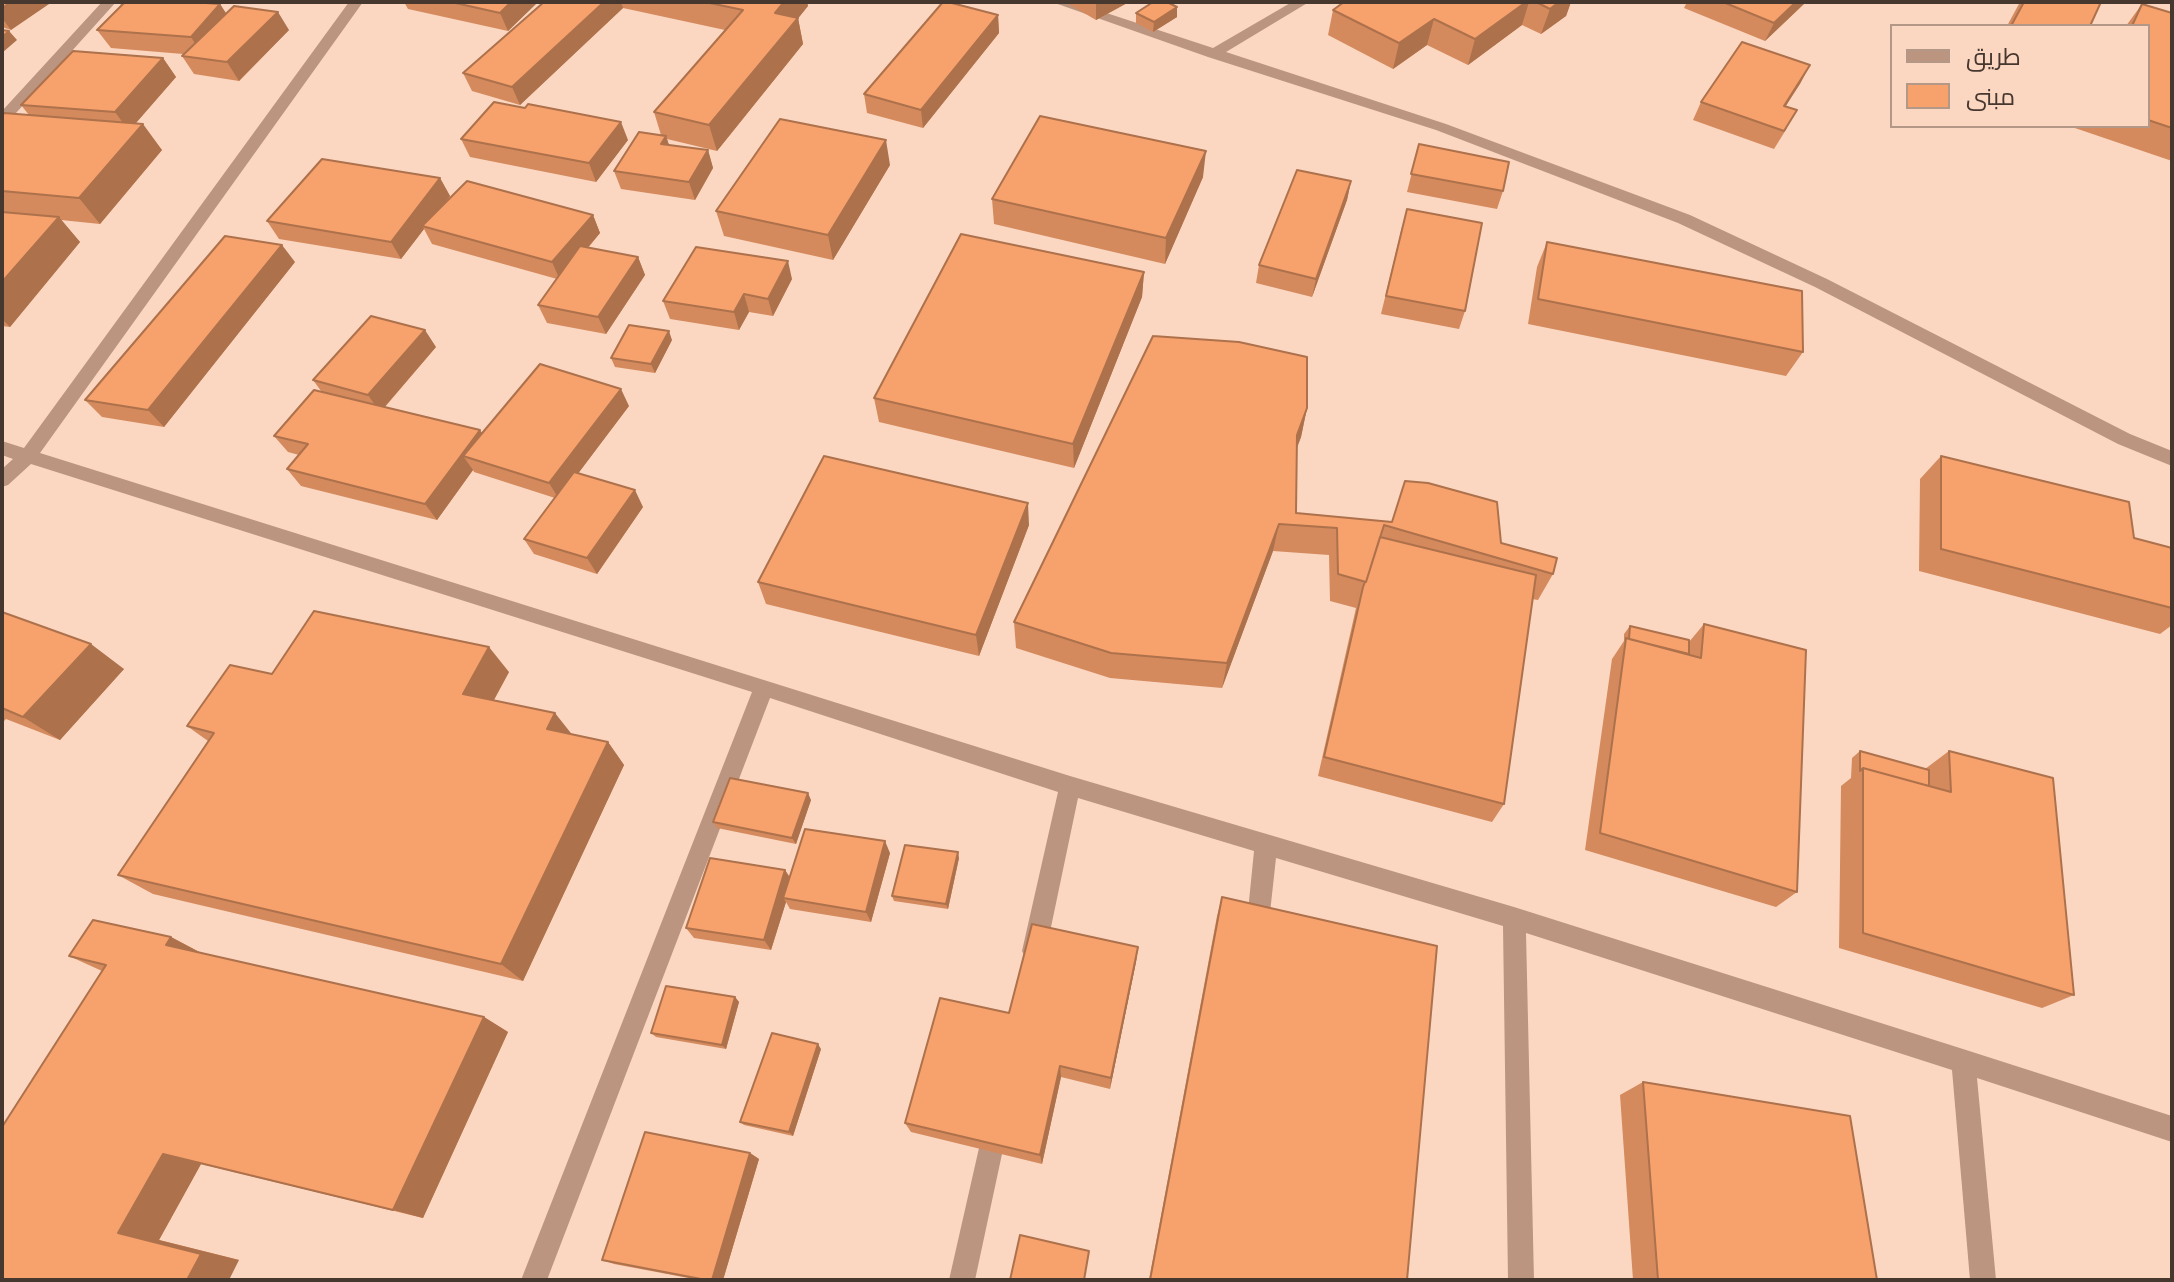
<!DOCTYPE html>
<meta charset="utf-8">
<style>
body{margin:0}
#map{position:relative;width:2174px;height:1282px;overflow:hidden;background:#fbd7c2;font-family:"Titillium Web",Cairo,sans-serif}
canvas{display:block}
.frame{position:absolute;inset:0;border:4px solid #46372f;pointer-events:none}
.legend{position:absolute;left:1890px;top:24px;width:260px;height:104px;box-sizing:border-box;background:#fbd7c2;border:2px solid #b39787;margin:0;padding:10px 14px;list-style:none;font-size:24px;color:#46372f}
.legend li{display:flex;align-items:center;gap:16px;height:40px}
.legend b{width:40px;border:2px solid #b39787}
</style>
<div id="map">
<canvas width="2174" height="1282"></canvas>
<div class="frame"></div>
<ul class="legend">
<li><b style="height:10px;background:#bb957f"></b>طريق</li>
<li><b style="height:22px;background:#f7a16c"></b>مبنى</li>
</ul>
</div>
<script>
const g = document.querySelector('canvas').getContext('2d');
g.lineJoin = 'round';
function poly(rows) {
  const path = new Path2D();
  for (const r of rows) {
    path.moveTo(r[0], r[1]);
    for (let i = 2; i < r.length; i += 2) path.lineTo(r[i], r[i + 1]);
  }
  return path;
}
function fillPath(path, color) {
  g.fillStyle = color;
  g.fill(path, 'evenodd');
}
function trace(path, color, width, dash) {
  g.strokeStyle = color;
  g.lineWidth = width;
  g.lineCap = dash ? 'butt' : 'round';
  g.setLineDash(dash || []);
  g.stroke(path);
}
const minor = poly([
 [102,2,116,2,7,123,2,125,2,111,102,2],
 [349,2,363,2,40,453,1070,776,1514,907,1963,1049,2172,1116,2172,1142,1977,1078,1996,1280,1970,1280,1952,1070,1526,933,1534,1280,1508,1280,1503,926,1276,858,1268,931,1265,939,1257,942,1249,939,1246,931,1254,851,1078,798,1046,951,1042,959,1034,962,1026,959,1022,951,1058,792,770,698,547,1280,521,1280,752,692,31,464,8,485,2,487,2,469,13,459,2,455,2,441,24,448,349,2],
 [1052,2,1073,2,1213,48,1292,2,1309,2,1226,52,1446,124,1690,215,1827,279,2130,434,2172,451,2172,466,2118,444,1815,287,1678,223,1436,130,1208,57,1052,2],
 [996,1114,1005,1117,1008,1126,975,1280,949,1280,984,1126,987,1117,996,1114]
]);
const wall = poly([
 [2,2,11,30,2,27],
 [119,2,192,2,220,4,226,13,289,30,239,81,194,74,182,56,183,54,111,48,97,30,121,5],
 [404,2,538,2,508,31,408,9],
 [544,2,807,2,808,6,798,18,803,44,717,151,667,139,669,145,708,150,713,168,695,200,621,189,614,171,661,135,654,112,725,30,623,8,520,105,472,91,463,73],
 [1065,2,1129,2,1096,20],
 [1344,2,1571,2,1566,16,1541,34,1522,25,1468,65,1427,45,1393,69,1328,35,1333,10],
 [1687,2,1806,2,1765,41,1684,8],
 [2020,2,2101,2,2090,26,2007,26],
 [2142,4,2172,13,2172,161,2069,126,2148,126,2148,26,2126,26],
 [1136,13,1177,17,1153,32,1136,23],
 [998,15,999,33,923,128,867,113,864,94],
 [163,58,176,77,135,124,162,150,100,224,61,220,80,242,10,327,2,326,2,115,29,115,21,105],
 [1810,65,1786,106,1787,128,1774,149,1693,120,1701,102],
 [461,139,628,140,596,182,470,157],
 [1419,144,1503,191,1497,209,1407,192],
 [890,165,833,260,724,236,716,211],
 [1203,177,1165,264,994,224,992,199],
 [440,178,450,196,445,203,593,215,600,233,588,248,638,257,645,275,606,334,547,323,538,305,557,279,432,244,424,229,401,259,279,239,267,221],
 [1351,181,1347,200,1312,297,1256,283,1259,265],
 [1402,227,1465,311,1459,329,1381,314],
 [1547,242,1803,352,1786,376,1528,324,1537,267],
 [295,262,164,427,102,417,85,400],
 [1144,272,1142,297,1074,468,879,422,874,398],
 [792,279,773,316,749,312,739,330,670,319,663,301],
 [672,340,655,373,615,367,611,358],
 [436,347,385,407,482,433,629,406,578,473,643,507,597,574,534,554,524,539,555,498,474,472,473,470,437,520,301,486,287,469,299,455,288,452,274,436,321,391,313,380],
 [1307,408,1301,437,1297,447,1296,513,1391,522,1501,543,1553,574,1538,600,1532,599,1504,804,1492,822,1318,776,1356,608,1330,601,1329,555,1273,551,1222,688,1110,678,1016,648,1014,622],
 [1941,456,2134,538,2172,548,2172,625,2160,634,1919,571,1920,479],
 [1029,525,979,656,766,604,758,582],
 [2,612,124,669,60,740,6,719,2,723],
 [1704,624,1797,892,1776,907,1585,850,1612,659,1624,641,1624,634,1630,626,1689,642],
 [509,672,494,700,572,735,608,742,624,765,523,981,153,894,118,875,208,741,187,726,272,674],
 [1860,751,1925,769,1949,751,2074,995,2042,1008,1839,948,1841,786,1851,778,1852,758],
 [811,800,796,844,717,828,713,822],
 [890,853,871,922,790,909,786,902,771,950,694,938,686,928,785,870,790,877],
 [959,858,948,909,894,901,892,896],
 [1222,897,1407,1280,1149,1280,1217,916],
 [171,937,203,954,484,1017,508,1032,423,1218,201,1164,159,1240,239,1260,2,1280,102,971,69,956],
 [1138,947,1136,962,1110,1089,1061,1077,1042,1164,911,1132,905,1123,1009,1013],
 [735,997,739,1002,726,1049,656,1037,651,1033],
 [821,1049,793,1136,744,1125,740,1122],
 [1643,1082,1877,1280,1633,1280,1620,1095],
 [750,1153,759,1159,723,1280,699,1280,614,1264,602,1260]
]);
const shadedWall = poly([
 [11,2,52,2,11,30,2,18,2,8],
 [511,2,538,2,508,31,500,13],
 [604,2,621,2,623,8,520,105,512,87],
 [784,2,807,2,808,6,792,26,798,18,803,44,717,151,709,125,775,13],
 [1096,2,1129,2,1096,20],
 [1526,2,1529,2,1522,25,1468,65,1475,39],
 [1559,2,1571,2,1566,16,1541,34,1550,9],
 [1796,2,1806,2,1765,41,1774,23],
 [220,4,232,23,203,56,191,37],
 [1177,7,1177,17,1153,32,1154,22],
 [278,12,289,30,239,81,227,62],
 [998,15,999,33,923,128,921,110],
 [1434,19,1427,45,1393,69,1399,43],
 [9,31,17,40,2,53,2,37],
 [163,58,176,77,129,131,115,112],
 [1810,65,1800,84,1774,124,1784,106],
 [621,122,628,140,596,182,589,163],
 [143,124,162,150,100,224,79,198],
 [666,136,672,154,661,144],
 [886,140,890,165,833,260,828,235],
 [708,150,713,168,695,200,689,182],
 [1206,151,1203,177,1165,264,1166,238],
 [440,178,450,196,426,227,422,226,424,229,401,259,391,242],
 [1351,181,1347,200,1312,297,1316,279],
 [593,215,600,233,560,280,552,262],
 [59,217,80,242,10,327,2,319,2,282],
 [282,245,295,262,164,427,148,410],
 [638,257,645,275,606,334,598,317],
 [788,261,792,279,773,316,768,299],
 [1144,272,1142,297,1074,468,1073,444],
 [744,294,749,312,739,330,734,312],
 [425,330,436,347,380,412,368,395],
 [669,331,672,340,655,373,651,364],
 [621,389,629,406,559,499,549,483],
 [1307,408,1301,437,1291,464,1297,435],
 [480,430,491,446,463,456,473,470,437,520,425,504],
 [635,490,643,507,597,574,587,558],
 [1028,503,1029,525,979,656,976,635],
 [1279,524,1273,551,1222,688,1227,663],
 [91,644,124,669,60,740,23,717],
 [489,647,509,672,484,718,463,694],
 [555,713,574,737,547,729],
 [608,742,624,765,523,981,501,964],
 [808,793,811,800,796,844,792,838],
 [885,841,890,853,871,922,866,912],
 [958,852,959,858,948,909,946,904],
 [785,870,792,882,783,898,786,902,771,950,764,940],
 [171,937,205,955,166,945],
 [1138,947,1136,962,1110,1089,1111,1078],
 [735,997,739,1002,726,1049,722,1045],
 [484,1017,508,1032,423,1218,393,1210],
 [818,1044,821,1049,793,1136,789,1132],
 [1060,1066,1061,1077,1042,1164,1040,1155],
 [750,1153,759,1159,723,1280,712,1280],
 [163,1154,201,1164,159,1240,239,1260,229,1280,187,1280,118,1233]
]);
const building = poly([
 [2,2,11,2,2,8,2,2],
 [125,2,192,2,220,4,191,37,97,30,125,2],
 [451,2,511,2,500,13,451,2],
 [544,2,604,2,512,87,463,73,544,2],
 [705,2,784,2,775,13,798,18,709,125,654,112,743,10,705,2],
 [943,2,948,2,998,15,921,110,864,94,943,2],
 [1153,2,1167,2,1177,7,1154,22,1136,13,1153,2],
 [1344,2,1526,2,1475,39,1434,19,1399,43,1333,10,1344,2],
 [1536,2,1559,2,1550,9,1536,2],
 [1723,2,1796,2,1774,23,1723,2],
 [2024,2,2101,2,2090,26,2011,26,2024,2],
 [2142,4,2172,13,2172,128,2148,120,2148,26,2132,26,2142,4],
 [234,6,278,12,227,62,182,56,234,6],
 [2,30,9,31,2,37,2,30],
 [1742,42,1810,65,1784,106,1797,110,1784,131,1701,102,1742,42],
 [73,51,163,58,115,112,21,105,73,51],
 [494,102,525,108,528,104,621,122,589,163,461,139,494,102],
 [4,113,143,124,79,198,2,191,2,115,4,113],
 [1040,116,1206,151,1166,238,992,199,1040,116],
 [780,119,886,140,828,235,716,211,780,119],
 [639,132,666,136,661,144,708,150,689,182,614,171,639,132],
 [1419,144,1509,162,1503,191,1411,174,1419,144],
 [322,159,440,178,391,242,267,221,322,159],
 [1297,170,1351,181,1316,279,1259,265,1297,170],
 [467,181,593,215,552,262,422,226,467,181],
 [1407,209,1482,223,1465,311,1386,296,1407,209],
 [2,212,59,217,2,282,2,212],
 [961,234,1144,272,1073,444,874,398,961,234],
 [225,236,282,245,148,410,85,400,225,236],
 [1547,242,1802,291,1803,352,1538,299,1547,242],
 [580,246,638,257,598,317,538,305,580,246],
 [696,247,788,261,768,299,744,294,734,312,663,301,696,247],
 [371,316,425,330,368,395,313,380,371,316],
 [629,325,669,331,651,364,611,358,629,325],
 [1153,336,1239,342,1307,357,1307,408,1297,435,1296,513,1392,522,1405,481,1428,483,1497,502,1501,543,1557,558,1553,574,1384,525,1366,582,1338,574,1337,528,1279,524,1227,663,1111,653,1014,622,1153,336],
 [540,364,621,389,549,483,463,456,540,364],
 [314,390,480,430,425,504,287,469,308,444,274,436,314,390],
 [824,456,1028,503,976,635,758,582,824,456],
 [1941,456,2129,502,2134,538,2172,548,2172,608,1941,549,1941,456],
 [574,472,635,490,587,558,524,539,574,472],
 [1380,537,1536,575,1504,804,1324,757,1363,587,1365,582,1366,582,1380,537],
 [314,611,489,647,463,694,555,713,547,729,608,742,501,964,118,875,214,733,187,726,230,665,272,674,314,611],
 [2,612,91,644,23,717,2,708,2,612],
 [1704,624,1806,650,1797,892,1600,833,1626,638,1701,658,1704,624],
 [1630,626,1689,640,1689,654,1629,639,1630,626],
 [1860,751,1929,770,1929,786,1863,768,1860,771,1860,751],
 [1949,751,2053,778,2074,995,1863,933,1863,768,1951,792,1949,751],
 [730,778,808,793,792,838,713,822,730,778],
 [805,829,885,841,866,912,783,898,805,829],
 [905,845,958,852,946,904,892,896,905,845],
 [710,858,785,870,764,940,686,928,710,858],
 [1222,897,1437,946,1407,1280,1150,1280,1222,897],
 [93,920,171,937,166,945,484,1017,393,1210,163,1154,118,1233,201,1254,187,1280,2,1280,2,1127,106,965,69,956,93,920],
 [1032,924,1138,947,1111,1078,1060,1066,1040,1155,905,1123,940,998,1009,1013,1032,924],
 [666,986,735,997,722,1045,651,1033,666,986],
 [772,1033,818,1044,789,1132,740,1122,772,1033],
 [1643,1082,1850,1116,1877,1280,1658,1280,1643,1082],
 [645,1132,750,1153,712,1280,706,1280,602,1260,645,1132],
 [1020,1235,1089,1251,1084,1280,1010,1280,1020,1235]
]);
fillPath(minor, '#bb957f');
fillPath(wall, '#d48a5d');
fillPath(shadedWall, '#ad714c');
fillPath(building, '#f7a16c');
trace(building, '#ad714c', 2);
</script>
